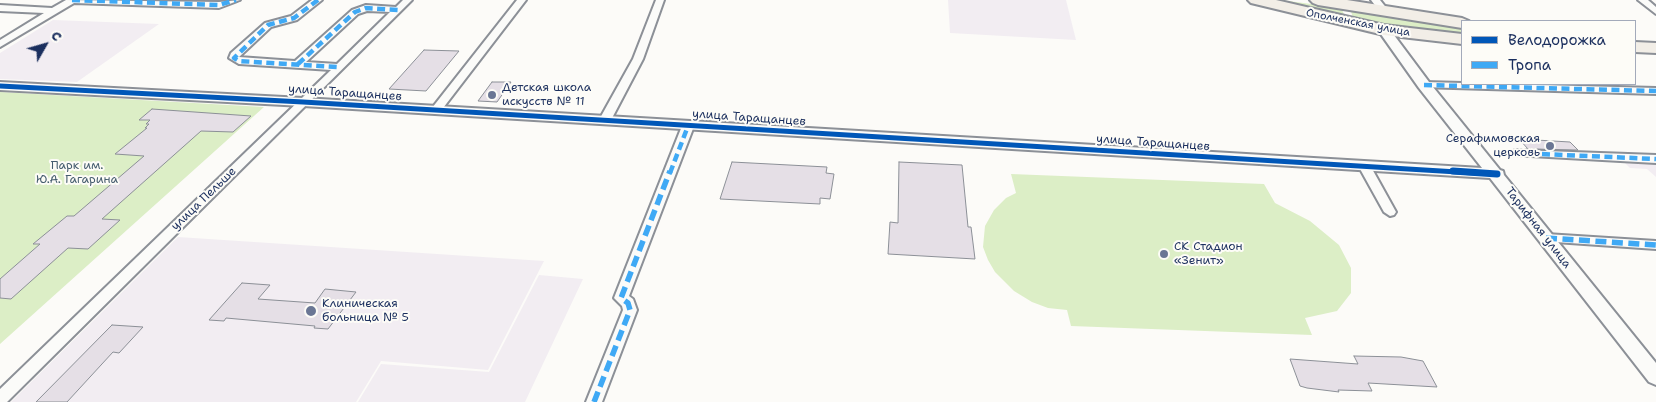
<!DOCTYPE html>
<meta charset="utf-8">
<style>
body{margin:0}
#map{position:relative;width:1656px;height:402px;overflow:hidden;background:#fcfbf8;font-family:"Shantell Sans",sans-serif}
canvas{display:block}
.legend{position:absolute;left:1461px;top:20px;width:175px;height:65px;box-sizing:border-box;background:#fdfcf7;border:1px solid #a3aaba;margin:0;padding:6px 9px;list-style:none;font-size:15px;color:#1b2f5e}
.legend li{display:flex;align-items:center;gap:10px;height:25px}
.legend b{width:25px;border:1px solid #a3aaba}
.north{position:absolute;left:20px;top:20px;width:50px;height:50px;-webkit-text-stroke:4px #fdfcf7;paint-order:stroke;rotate:52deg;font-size:14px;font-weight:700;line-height:20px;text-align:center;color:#1b2f5e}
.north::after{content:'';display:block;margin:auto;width:18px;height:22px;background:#1b2f5e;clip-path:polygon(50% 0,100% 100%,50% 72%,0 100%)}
</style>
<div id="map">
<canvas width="1656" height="402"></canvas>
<ul class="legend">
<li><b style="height:6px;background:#0057b8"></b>Велодорожка</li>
<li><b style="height:6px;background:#3fa9f5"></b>Тропа</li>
</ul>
<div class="north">С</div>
</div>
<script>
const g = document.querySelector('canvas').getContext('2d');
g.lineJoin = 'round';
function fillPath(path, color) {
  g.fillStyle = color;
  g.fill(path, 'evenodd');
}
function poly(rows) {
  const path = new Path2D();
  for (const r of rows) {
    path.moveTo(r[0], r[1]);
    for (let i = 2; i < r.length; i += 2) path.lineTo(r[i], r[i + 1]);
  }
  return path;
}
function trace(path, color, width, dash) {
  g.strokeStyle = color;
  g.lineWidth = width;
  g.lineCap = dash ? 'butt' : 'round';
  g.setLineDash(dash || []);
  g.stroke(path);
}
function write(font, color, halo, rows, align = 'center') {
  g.font = font + ' "Shantell Sans",sans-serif';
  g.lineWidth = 4;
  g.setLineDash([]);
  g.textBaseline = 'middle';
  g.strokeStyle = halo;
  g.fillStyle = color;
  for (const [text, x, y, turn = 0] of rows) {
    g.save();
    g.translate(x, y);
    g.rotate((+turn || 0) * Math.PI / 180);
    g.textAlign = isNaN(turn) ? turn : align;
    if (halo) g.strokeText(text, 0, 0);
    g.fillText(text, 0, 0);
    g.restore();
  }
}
const built = poly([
 [948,0,1066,0,1076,40,950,33],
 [53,20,159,24,77,82,0,79,0,53],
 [1621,159,1656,161,1656,177,1647,169,1630,168],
 [178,237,544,261,488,370,381,361,356,402,11,402],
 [539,275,583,279,525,402,358,402,381,364,489,372]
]);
const green = poly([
 [1281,0,1341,8,1346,18,1280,1],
 [1350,9,1462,26,1462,35,1407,30,1354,20],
 [0,92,264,107,0,344],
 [1011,174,1264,184,1275,203,1310,221,1339,245,1351,268,1351,293,1337,311,1305,318,1312,335,1071,326,1067,310,1048,308,1032,302,1014,291,995,272,988,260,983,247,985,226,994,210,1006,198,1016,193]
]);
const building = poly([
 [424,50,459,51,426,91,389,89,424,50],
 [492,82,511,82,497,102,478,101,492,82],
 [152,109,251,116,233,132,201,131,102,219,120,220,88,249,68,248,11,299,0,298,0,279,40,244,33,244,67,216,74,216,144,156,115,154,147,128,145,128,149,124,146,124,150,120,139,120,152,109],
 [1519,139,1570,142,1578,150,1528,149,1519,139],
 [732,162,827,167,826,173,834,174,830,199,820,198,820,204,720,199,732,162],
 [899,162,962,165,968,227,971,227,975,259,888,254,890,222,898,223,899,162],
 [242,283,270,285,258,299,315,303,325,289,356,292,328,329,314,328,315,326,226,318,224,321,209,320,242,283],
 [112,325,143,327,119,353,113,352,67,402,36,402,112,325],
 [1354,356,1401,357,1423,361,1437,387,1368,383,1372,391,1338,390,1339,392,1307,388,1300,386,1290,359,1358,364,1354,356]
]);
const street = poly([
 [66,0,219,2,240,0,219,8,74,3,0,47,0,40,44,13,0,11,0,5,52,8,66,0],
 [312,0,322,0,297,20,271,27,239,57,295,61,352,10,366,5,396,7,403,0,412,0,7,402,0,402,0,389,331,70,239,64,229,58,231,53,265,23,291,16,312,0],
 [367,11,390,12,337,64,306,62,358,14,367,11],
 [517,0,526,0,440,112,432,112,431,110,432,108,517,0],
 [656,0,664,0,643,59,611,120,609,122,601,122,599,120,633,59,656,0],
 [1371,0,1380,0,1388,10,1383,13,1380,12,1371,0],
 [1638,0,1648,0,1656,7,1656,14,1638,0],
 [1424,82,1656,88,1656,94,1420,87,1419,85,1424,82],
 [688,123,694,126,629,296,633,299,637,310,602,402,586,402,623,310,622,306,614,298,682,126,688,123],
 [1517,150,1656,155,1656,163,1513,155,1511,153,1513,151,1517,150],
 [1365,163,1371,167,1396,212,1394,215,1390,216,1384,212,1359,167,1365,163],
 [1546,234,1656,241,1656,249,1541,241,1539,238,1546,234]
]);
const secondary = poly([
 [1384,26,1388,27,1429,82,1500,170,1503,171,1504,175,1656,363,1656,385,1649,382,1490,178,303,106,0,90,0,82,303,98,1482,168,1419,88,1378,30,1384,26]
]);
const highway = poly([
 [1248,0,1276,0,1384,25,1462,34,1462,44,1384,35,1251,3,1248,0],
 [1310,0,1347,0,1462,18,1469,21,1462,21,1462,28,1318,5,1313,3,1310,0],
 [1635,42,1656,43,1656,53,1635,52,1635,42]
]);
const quietFar1 = poly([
 [72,0,219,5,236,0],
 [318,0,294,18,268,25,234,58,239,61,338,67],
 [298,64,355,12,366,8,398,10],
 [1424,85,1656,91],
 [1517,153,1656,159],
 [670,173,688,126]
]);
const quiet = poly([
 [1546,238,1656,245],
 [594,402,630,310,628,303,621,298,670,171]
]);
const cyclewayFar1 = poly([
 [0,86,303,102,1474,173]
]);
const cycleway = poly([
 [1453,171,1497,174]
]);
const markers = [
 [492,95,5,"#6a7694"],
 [1550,146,5,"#6a7694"],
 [1164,254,5,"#6a7694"],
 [311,311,6,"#6a7694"]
];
const farStreetnames = [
 ["Ополченская улица",1358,23,11]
];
const poiNames = [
 ["Детская школа",502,88],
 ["искусств № 11",502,102],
 ["Серафимовская",1540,139,"right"],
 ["церковь",1540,153,"right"],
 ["СК Стадион",1174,247],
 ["«Зенит»",1174,261],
 ["Клиническая",322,304],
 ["больница № 5",322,318]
];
const streetNames = [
 ["улица Таращанцев",345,93,4],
 ["улица Таращанцев",749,118,4],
 ["улица Таращанцев",1153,143,4],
 ["улица Пельше",204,199,-44],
 ["Тарифная улица",1538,228,52]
];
const parkNames = [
 ["Парк им.",77,166],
 ["Ю.А. Гагарина",77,180]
];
fillPath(built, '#f2edf2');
fillPath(green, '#dceec6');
fillPath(building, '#e5dfe6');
trace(building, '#8c9097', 1);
trace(street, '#8c9097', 4);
trace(secondary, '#8c9097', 4);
trace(highway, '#8c9097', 4);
fillPath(street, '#fbfbf9');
fillPath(secondary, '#fbfbf9');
fillPath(highway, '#f2eee7');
trace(quietFar1, '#3fa9f5', 4.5, [8, 4.5]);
trace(quiet, '#3fa9f5', 5.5, [11, 5.5]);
trace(cyclewayFar1, '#0057b8', 5);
trace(cycleway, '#0057b8', 7);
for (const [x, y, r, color] of markers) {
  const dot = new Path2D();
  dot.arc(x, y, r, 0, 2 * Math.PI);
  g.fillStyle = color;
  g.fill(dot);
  trace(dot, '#fdfcf7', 2);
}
write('11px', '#1b2f5e', '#fdfcf7', farStreetnames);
write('12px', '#1b2f5e', '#fdfcf7', poiNames, 'left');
write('12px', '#1b2f5e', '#fdfcf7', streetNames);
write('12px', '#455c6e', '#fdfcf7', parkNames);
</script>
